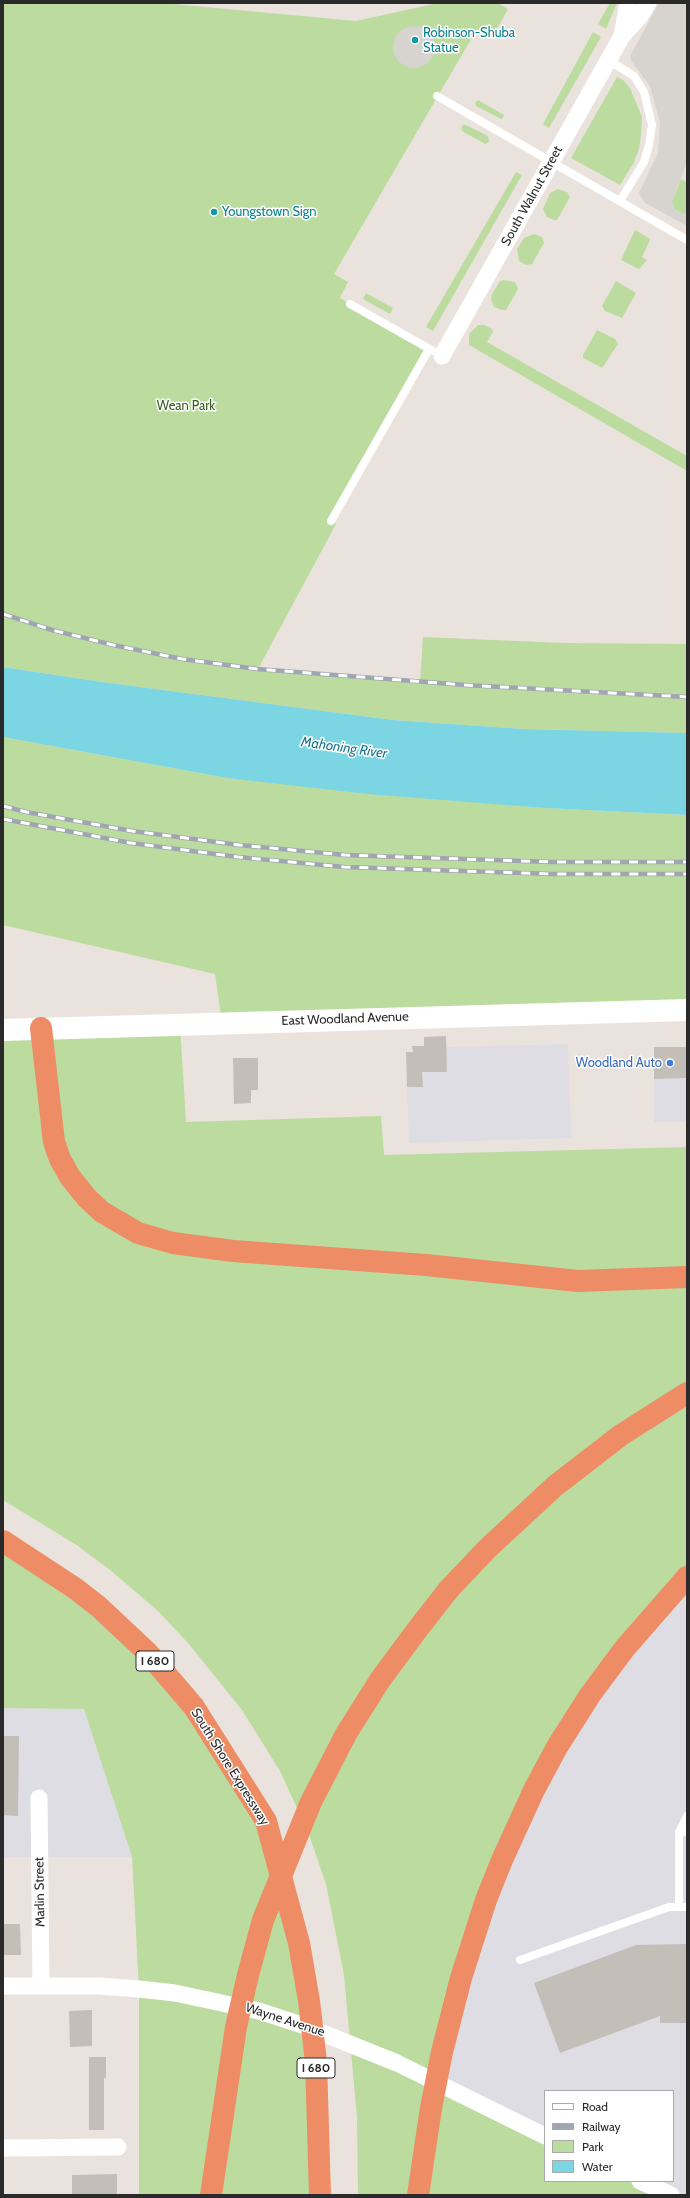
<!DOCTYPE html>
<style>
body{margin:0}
#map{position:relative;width:690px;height:2198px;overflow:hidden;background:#eae3dd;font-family:Cabin,sans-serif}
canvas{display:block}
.frame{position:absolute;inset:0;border:4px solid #2a2a2a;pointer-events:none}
.legend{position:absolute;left:544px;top:2090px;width:130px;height:92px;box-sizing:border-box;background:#fff;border:1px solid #aaa;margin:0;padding:5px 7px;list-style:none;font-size:12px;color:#2a2a2a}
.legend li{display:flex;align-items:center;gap:8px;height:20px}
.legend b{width:20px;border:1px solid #aaa}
</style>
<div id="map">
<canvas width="690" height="2198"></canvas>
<div class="frame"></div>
<ul class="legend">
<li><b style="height:5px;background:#fff"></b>Road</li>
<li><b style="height:5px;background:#a0a5b2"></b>Railway</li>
<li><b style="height:11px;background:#bcdb9f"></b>Park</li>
<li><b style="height:11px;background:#7bd5e2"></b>Water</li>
</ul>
</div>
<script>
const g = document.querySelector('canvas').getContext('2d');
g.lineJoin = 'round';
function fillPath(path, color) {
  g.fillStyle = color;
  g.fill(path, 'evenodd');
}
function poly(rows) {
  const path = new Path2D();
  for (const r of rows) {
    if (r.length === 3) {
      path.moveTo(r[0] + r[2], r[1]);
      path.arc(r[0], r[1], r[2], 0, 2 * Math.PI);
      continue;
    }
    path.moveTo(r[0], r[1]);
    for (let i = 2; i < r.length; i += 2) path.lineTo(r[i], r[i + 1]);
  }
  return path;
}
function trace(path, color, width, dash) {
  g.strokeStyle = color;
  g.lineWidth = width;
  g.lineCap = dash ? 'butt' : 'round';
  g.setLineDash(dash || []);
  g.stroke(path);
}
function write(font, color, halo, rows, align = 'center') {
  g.font = font + ' Cabin,sans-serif';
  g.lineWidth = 3;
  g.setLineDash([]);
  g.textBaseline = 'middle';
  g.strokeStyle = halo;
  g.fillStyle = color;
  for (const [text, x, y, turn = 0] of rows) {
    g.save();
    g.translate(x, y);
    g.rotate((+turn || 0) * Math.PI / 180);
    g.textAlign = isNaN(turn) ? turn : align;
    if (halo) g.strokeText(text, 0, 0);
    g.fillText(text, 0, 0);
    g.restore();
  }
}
const industrial = poly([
 [568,1044,571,1138,409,1143,407,1087,423,1086,422,1072,447,1072,446,1047],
 [687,1078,687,1122,654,1122,654,1079],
 [687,1577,687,2195,674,2195,641,2181,673,2181,673,2091,545,2091,545,2136,437,2082,534,1790],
 [3,1708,84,1709,132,1857,3,1857]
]);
const green = poly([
 [3,3,163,3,356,21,438,3,497,3,508,9,492,38,477,29,334,274,348,282,340,298,429,349,331,521,336,524,258,669,420,682,423,637,565,643,687,644,687,733,523,729,393,720,102,682,3,667],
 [610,3,617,3,606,29,598,24],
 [593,32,601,37,549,128,543,124],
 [617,77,623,80,630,88,642,117,641,135,639,149,633,164,620,185,571,158],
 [478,100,504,115,503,118,501,119,476,106,475,103],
 [464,124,488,136,489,142,485,144,462,131,461,128],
 [516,172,522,175,433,331,426,327],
 [681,179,687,182,687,210,685,215,674,209,672,201],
 [558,189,567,192,570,197,557,220,554,220,547,217,543,209,550,193],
 [635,230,649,238,650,240,642,257,647,260,639,269,621,260],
 [534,234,542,237,544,243,532,264,526,265,519,261,517,249,524,238],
 [503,280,515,282,518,289,506,310,502,310,494,307,491,299,492,294,500,281],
 [616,281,636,293,622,318,605,311,602,306],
 [366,293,393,308,390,314,363,299],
 [478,325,484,325,492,329,493,332,487,342,687,456,687,471,469,345,469,334],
 [597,330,615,339,618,344,602,368,583,358,583,355],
 [3,737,227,778,545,808,687,815,687,1010,222,1023,215,974,3,925],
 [180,1024,186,1122,381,1116,384,1155,687,1147,687,1577,534,1790,437,2082,545,2136,545,2181,641,2181,674,2195,358,2195,357,2117,344,1975,326,1884,308,1832,280,1771,242,1710,188,1643,157,1610,110,1570,78,1546,3,1500,3,1030],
 [3,1541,147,1652,266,1821,299,1943,320,2195,139,2195,139,1989,132,1857,84,1709,3,1708]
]);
const plaza = poly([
 [659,3,687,3,687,162,672,201,674,209,685,215,687,211,687,226,645,203,639,193,658,153,660,122,650,86,632,62,630,56],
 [414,47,21]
]);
const water = poly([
 [3,667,102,682,393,720,523,729,687,733,687,815,545,808,368,794,227,778,3,737]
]);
const building = poly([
 [446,1036,447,1072,422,1072,423,1087,407,1087,406,1052,413,1052,412,1046,424,1046,424,1037],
 [654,1047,687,1047,687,1078,654,1079],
 [233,1058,258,1058,258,1090,251,1090,251,1103,234,1104],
 [3,1736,19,1736,18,1816,3,1815],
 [3,1924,20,1924,21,1955,3,1955],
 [687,1944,687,2023,660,2023,660,2016,560,2053,534,1983,636,1945],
 [92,2010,92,2046,70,2047,69,2011],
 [89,2057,106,2057,106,2078,104,2078,104,2130,89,2130],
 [117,2174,117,2195,72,2195,72,2175]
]);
const service = poly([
 [608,60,634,76,644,92,652,125,649,145,644,162,620,201],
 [437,96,687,240],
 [350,304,433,351],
 [331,521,429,349],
 [679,1832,687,1816],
 [679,1907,679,1832,687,1832],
 [520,1960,669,1907,687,1907]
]);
const minor = poly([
 [622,36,628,3],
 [442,356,622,36,640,16,648,3],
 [39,1798,41,1986],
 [3,1986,99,1986,139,1989,175,1993,259,2011,305,2026,397,2063,545,2136],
 [3,2148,118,2147],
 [640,2181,671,2195]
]);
const secondary = poly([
 [3,1030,687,1010]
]);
const motorway = poly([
 [41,1028,54,1142,60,1159,70,1177,87,1198,102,1212,138,1233,173,1243,233,1251,426,1265,578,1281,687,1277],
 [3,1541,76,1589,99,1607,147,1652,194,1707,266,1821,299,1943,309,2001,316,2062,320,2195],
 [211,2195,236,2027,248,1975,263,1920,311,1802,346,1734,380,1680,417,1630,449,1589,488,1548,555,1486,621,1435,687,1393],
 [418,2195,431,2108,442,2052,461,1978,486,1900,502,1860,534,1790,557,1747,590,1695,625,1648,687,1577]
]);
const rail = poly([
 [3,614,52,630,113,645,182,659,257,669,465,685,687,697],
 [3,806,26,812,132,831,239,845,345,855,552,862,687,862],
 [3,819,131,843,238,857,344,867,552,874,687,874]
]);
const markers = [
 [415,40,4,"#0f9aa8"],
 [214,212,4,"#0f9aa8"],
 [670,1063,4,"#3f7fe0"]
];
const shields = [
 [155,1661,38],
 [316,2068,38]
];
const shieldNames = [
 ["I 680",155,1661],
 ["I 680",316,2068]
];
const cultureNames = [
 ["Robinson-Shuba",423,33],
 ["Statue",423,48],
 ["Youngstown Sign",222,212]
];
const streetNames = [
 ["South Walnut Street",532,196,-61],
 ["East Woodland Avenue",345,1019,-2],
 ["South Shore Expressway",230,1767,58],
 ["Marlin Street",40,1892,-91],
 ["Wayne Avenue",285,2020,18]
];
const parkNames = [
 ["Wean Park",186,406]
];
const shopNames = [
 ["Woodland Auto",662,1063]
];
const waterNames = [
 ["Mahoning River",344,748,8]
];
fillPath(industrial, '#dedde3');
fillPath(green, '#bcdb9f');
fillPath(plaza, '#d7d3cf');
fillPath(water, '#7bd5e2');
fillPath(building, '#c3beb8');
trace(service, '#fff', 8);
trace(minor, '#fff', 17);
trace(secondary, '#fff', 22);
trace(motorway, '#ed8c65', 22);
trace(rail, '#a0a5b2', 4.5);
trace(rail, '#fff', 3, [9]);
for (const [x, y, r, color] of markers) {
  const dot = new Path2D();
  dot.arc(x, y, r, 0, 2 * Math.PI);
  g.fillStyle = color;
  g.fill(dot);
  trace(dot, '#fff', 1.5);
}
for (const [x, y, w] of shields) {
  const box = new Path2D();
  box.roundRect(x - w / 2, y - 10, w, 20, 3);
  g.fillStyle = '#fff';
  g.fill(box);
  trace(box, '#2a2a2a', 1);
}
write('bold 12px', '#2a2a2a', null, shieldNames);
write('13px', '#0d838f', '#fff', cultureNames, 'left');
write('13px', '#2a2a2a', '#fff', streetNames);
write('13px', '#375f21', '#fff', parkNames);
write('13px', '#366cbe', '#fff', shopNames, 'right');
write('italic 14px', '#1b768c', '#fff', waterNames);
</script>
